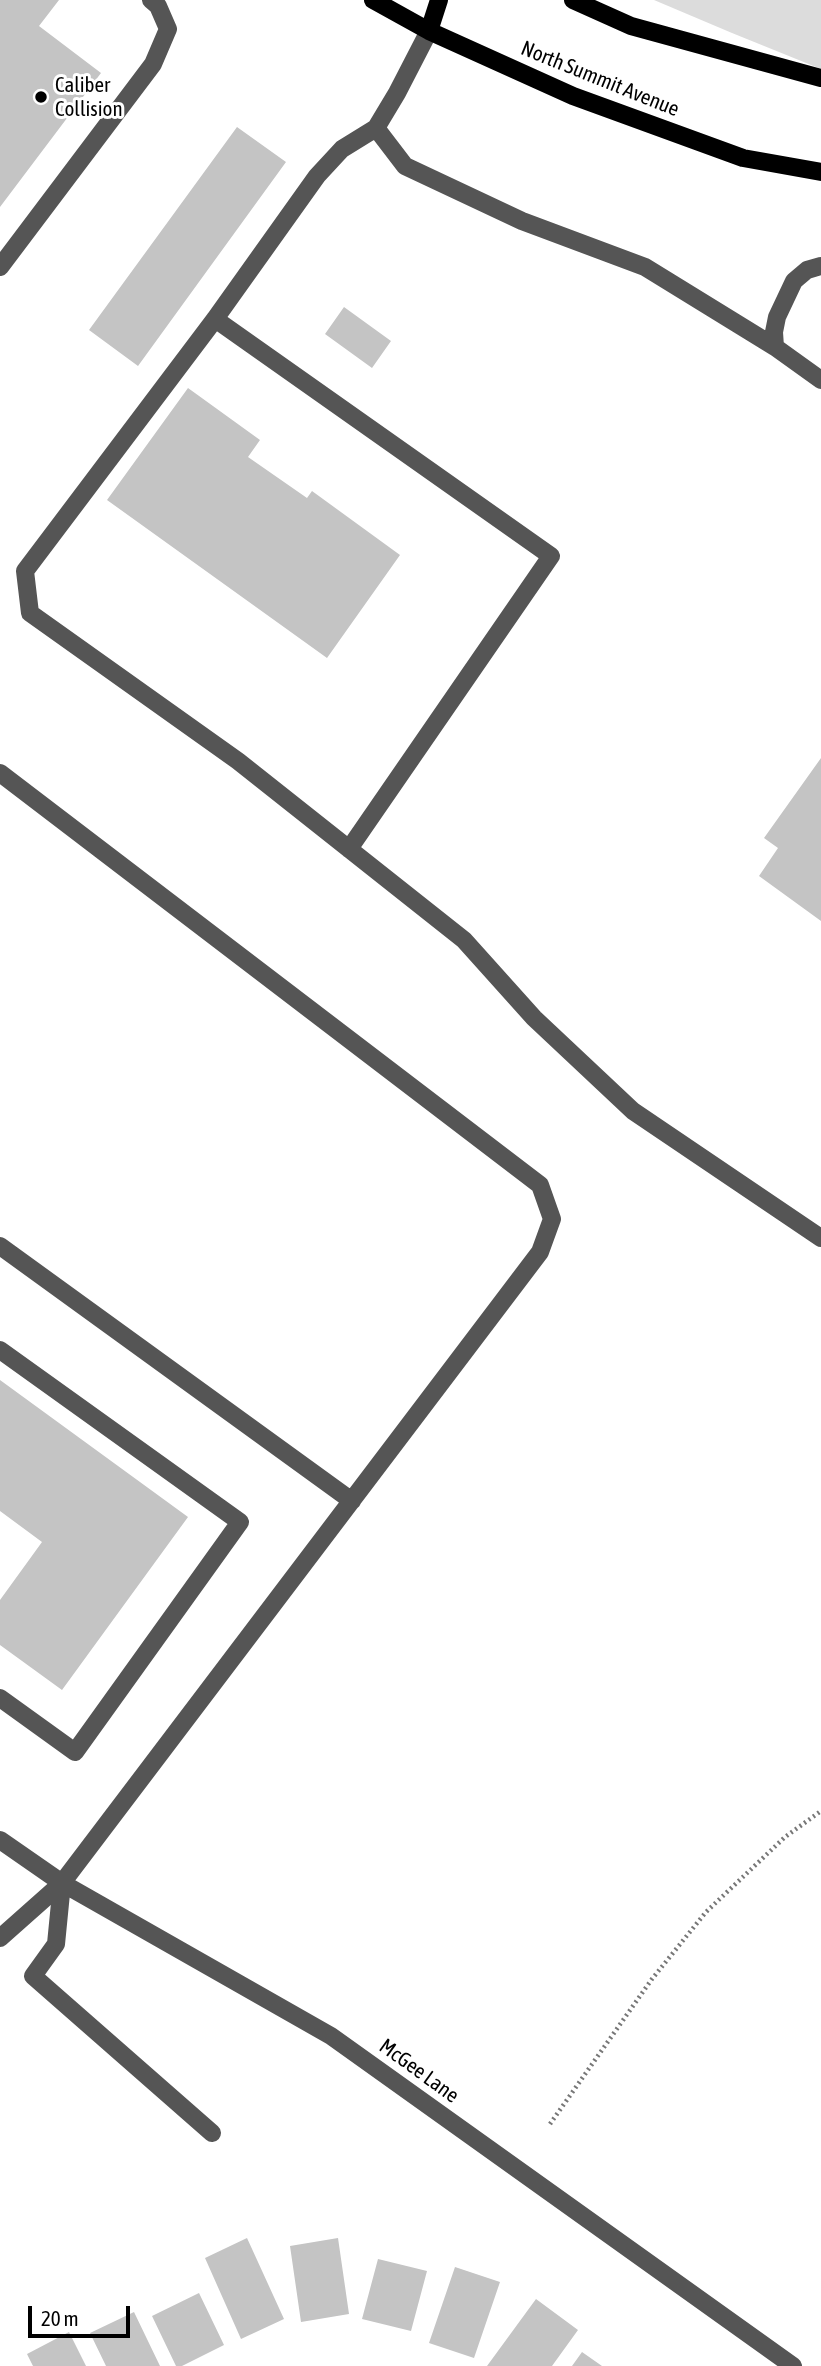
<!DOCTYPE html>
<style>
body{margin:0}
#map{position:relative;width:821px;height:2366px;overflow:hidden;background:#fff;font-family:"Asap Condensed",sans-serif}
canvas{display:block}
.scale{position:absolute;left:28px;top:2306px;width:102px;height:32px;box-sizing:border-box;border:4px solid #000;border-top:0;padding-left:9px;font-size:21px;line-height:24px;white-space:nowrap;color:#000;-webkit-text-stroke:5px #fff;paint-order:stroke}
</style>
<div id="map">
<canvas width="821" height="2366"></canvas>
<div class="scale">20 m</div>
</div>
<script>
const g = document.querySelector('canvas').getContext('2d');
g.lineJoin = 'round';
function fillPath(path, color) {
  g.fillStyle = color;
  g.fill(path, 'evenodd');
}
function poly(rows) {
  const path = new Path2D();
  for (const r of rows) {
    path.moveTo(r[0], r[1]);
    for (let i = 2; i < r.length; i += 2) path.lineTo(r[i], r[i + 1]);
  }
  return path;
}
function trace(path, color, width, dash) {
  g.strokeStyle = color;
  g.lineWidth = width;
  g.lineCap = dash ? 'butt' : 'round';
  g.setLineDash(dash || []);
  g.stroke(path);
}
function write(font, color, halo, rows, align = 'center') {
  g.font = font + ' "Asap Condensed",sans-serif';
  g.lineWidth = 6;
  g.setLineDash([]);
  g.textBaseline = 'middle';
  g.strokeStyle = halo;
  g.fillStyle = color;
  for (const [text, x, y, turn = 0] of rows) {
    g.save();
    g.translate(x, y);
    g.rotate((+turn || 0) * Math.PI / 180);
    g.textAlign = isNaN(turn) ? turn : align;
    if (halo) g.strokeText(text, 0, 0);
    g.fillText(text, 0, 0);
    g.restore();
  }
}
const green = poly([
 [654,0,821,0,821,69,732,33]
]);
const building = poly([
 [0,0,59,0,39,26,101,73,0,207],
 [237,127,286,162,138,366,89,330],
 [344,307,391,341,372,368,325,334],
 [188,388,260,440,248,457,307,498,312,491,400,555,327,658,107,500],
 [821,758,821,921,759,876,778,848,764,838],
 [0,1380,188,1517,62,1690,0,1645,0,1600,42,1542,0,1511],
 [247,2238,284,2319,241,2339,205,2258],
 [338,2238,349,2314,301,2322,290,2246],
 [378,2259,427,2271,411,2331,362,2319],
 [455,2267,500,2282,474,2358,429,2343],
 [199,2293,224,2345,182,2366,176,2366,152,2316],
 [536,2299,578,2330,552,2366,487,2366],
 [134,2312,160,2366,106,2366,90,2333],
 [69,2332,86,2366,33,2366,27,2354],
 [582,2352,602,2366,572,2366]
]);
const path = poly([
 [550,2124,652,1979,706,1912,785,1837,821,1811]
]);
const minor = poly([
 [429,31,397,93,376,128,342,149,317,176,215,319,25,571,30,613,238,761,464,940,534,1018,633,1111,821,1238],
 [376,128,405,166,522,221,645,267,775,347],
 [821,266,807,270,794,281,777,317,774,332,775,347,821,380],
 [0,267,153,64,168,29,158,6,151,0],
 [215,319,551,556,349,849],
 [0,773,540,1185,552,1219,540,1252,62,1883,0,1938],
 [0,1246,352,1501],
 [0,1350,240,1522,75,1752,0,1698],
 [0,1840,62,1883,331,2036,793,2366],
 [62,1883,56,1944,33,1976,212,2133]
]);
const major = poly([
 [373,0,429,31,573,96,743,158,821,172],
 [573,0,631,26,821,78],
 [429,31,439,0]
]);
const markers = [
 [41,97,7,"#000"]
];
const streetNames = [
 ["North Summit Avenue",600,79,22],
 ["McGee Lane",419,2071,36]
];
const poiNames = [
 ["Caliber",55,85],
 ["Collision",55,109]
];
fillPath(green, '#dcdcdc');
fillPath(building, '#c4c4c4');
trace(path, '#777', 4.5, [2, 3.5]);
trace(minor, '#555', 18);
trace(major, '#000', 18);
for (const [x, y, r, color] of markers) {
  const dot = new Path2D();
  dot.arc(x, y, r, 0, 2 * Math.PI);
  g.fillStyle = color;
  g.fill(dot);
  trace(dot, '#fff', 2.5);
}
write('21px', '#000', '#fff', streetNames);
write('21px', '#000', '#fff', poiNames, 'left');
</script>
